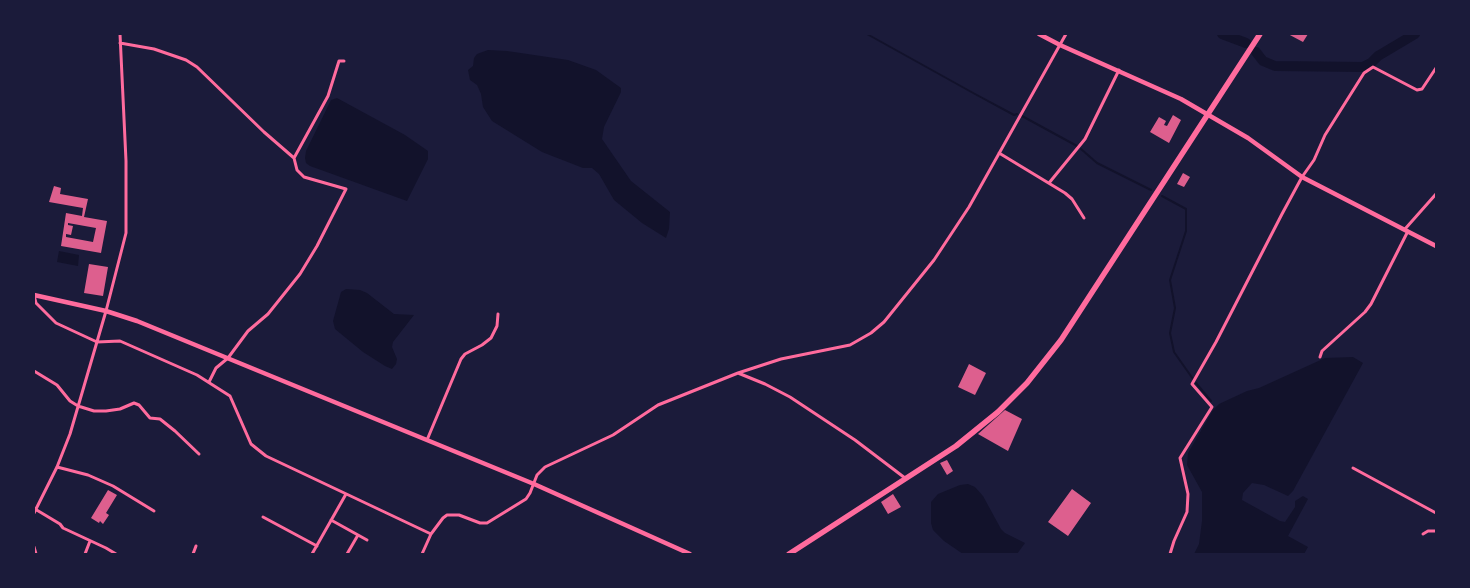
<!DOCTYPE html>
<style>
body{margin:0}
#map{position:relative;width:1470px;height:588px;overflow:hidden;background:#1b1b3a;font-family:Lora,serif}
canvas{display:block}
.frame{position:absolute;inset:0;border:35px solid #1b1b3a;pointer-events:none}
</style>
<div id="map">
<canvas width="1470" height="588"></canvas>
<div class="frame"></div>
</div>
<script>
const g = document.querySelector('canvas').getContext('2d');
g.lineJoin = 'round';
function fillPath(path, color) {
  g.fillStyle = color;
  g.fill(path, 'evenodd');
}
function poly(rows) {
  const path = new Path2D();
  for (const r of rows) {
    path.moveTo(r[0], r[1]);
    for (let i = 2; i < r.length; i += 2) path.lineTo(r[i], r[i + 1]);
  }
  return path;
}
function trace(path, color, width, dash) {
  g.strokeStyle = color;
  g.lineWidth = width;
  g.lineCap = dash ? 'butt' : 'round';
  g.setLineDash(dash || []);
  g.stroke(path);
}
const water = poly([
 [488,50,507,51,568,60,596,70,621,88,621,92,604,127,602,139,631,181,670,212,669,229,666,238,642,223,614,200,599,174,592,168,583,168,542,152,492,121,483,107,481,94,477,85,470,80,468,70,473,66,474,58,477,54],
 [337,98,405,135,428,151,428,159,407,201,310,166,306,163,305,158,306,151,331,100],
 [59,251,79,255,78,266,57,262],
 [346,289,360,290,367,293,394,314,414,315,393,342,392,347,397,359,396,364,392,369,385,366,363,352,335,329,333,321,341,292],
 [1353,357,1363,363,1293,491,1288,496,1264,485,1252,483,1243,493,1242,500,1280,521,1285,522,1295,507,1295,501,1303,496,1308,499,1288,536,1308,547,1304,554,1194,554,1199,544,1202,521,1202,492,1187,465,1188,453,1213,410,1219,404,1247,391,1259,388,1325,358],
 [968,484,975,487,983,496,1001,529,1005,533,1025,543,1017,554,963,554,944,541,933,530,931,523,931,502,938,494,960,485]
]);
const stream = poly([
 [867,34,975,94,1014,115,1017,114],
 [1022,116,1077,146],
 [1081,149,1097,163,1151,190],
 [1162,196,1186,209,1186,231,1170,280,1175,308,1170,333,1174,352,1193,379],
 [1196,383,1211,401]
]);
const river = poly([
 [1222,34,1246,43],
 [1256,52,1263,61,1275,66,1363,67,1371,63,1378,56,1415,34]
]);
const building = poly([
 [1288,34,1308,34,1303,42],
 [1173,115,1181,120,1169,143,1150,132,1159,117,1166,121,1164,125,1167,126],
 [1183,173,1190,177,1184,187,1177,184],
 [54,186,61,188,60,194,88,199,84,217,107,221,101,253,61,246,66,213,82,216,83,208,49,202],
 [68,223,96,228,93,242,66,237,66,234,71,235,73,226,68,225],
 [89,264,108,267,103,296,84,293],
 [969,364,986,373,975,395,958,387],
 [1005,410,1022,419,1008,451,978,434],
 [947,460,953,471,947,475,940,463],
 [1072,489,1091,503,1068,536,1048,522],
 [108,490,117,495,106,513,109,515,103,524,100,521,99,523,91,518],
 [893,494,901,507,888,514,881,502]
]);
const minor = poly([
 [120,43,154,49,186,60,197,67,264,132,294,158,297,170,304,177,346,189,317,246,300,274,268,314,248,331,228,358,216,368,209,382],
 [999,153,1065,193,1072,199,1084,218],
 [294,158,328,96,339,61,344,61],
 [1049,183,1085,139,1119,70],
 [1405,229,1436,194],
 [34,295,36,303,56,323,97,342,120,341,197,375,230,396,251,444,266,456,431,534],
 [1320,357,1322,351,1365,312,1371,304,1408,231],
 [34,371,57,385,70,401,78,406,94,411,106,411,120,409,134,403,139,405,150,418,160,419,175,431,199,454],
 [738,373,765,384,790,397,855,440,905,478],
 [427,440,461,359,465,354,482,345,491,338,497,326,498,314],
 [57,467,88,475,113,486,154,511],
 [1353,468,1436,513],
 [35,509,60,524,63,528,106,548,116,554],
 [34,513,57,467,70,434,106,311,126,233,126,161,120,34],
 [263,517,317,546],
 [331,520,367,540],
 [1423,534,1428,531,1436,531],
 [34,547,36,554],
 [85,554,90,541],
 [193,554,196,546],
 [312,554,346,494],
 [347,554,358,535],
 [422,554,431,534,443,518,447,515,459,515,480,523,487,523,526,499,530,493,537,475,545,467,613,435,658,405,738,373,781,359,850,345,871,333,884,322,934,260,969,207,1066,34],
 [1170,554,1174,541,1187,512,1188,494,1180,458,1212,407,1192,384,1216,342,1282,214,1302,177,1314,160,1325,135,1364,73,1373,67,1417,90,1422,89,1436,68]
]);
const tertiary = poly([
 [1039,34,1060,45,1181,99,1248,138,1302,177,1436,246],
 [34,295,106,311,137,321,534,484,690,554]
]);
const trunk = poly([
 [789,554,956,446,998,412,1027,383,1061,340,1260,34]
]);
fillPath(water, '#12122b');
trace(stream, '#12122b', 2);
trace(river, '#12122b', 10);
fillPath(building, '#dd5f8e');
trace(minor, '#ff6b9d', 3);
trace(tertiary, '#ff6b9d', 4.5);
trace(trunk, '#ff6b9d', 5.5);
</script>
